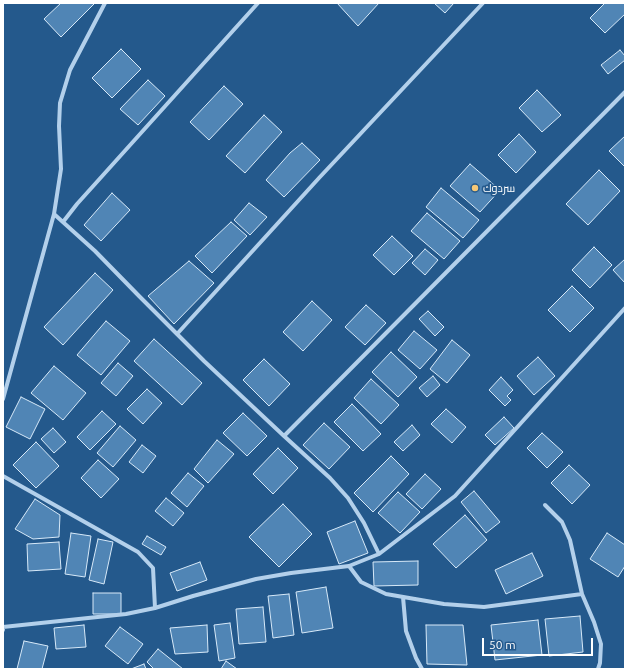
<!DOCTYPE html>
<meta charset="utf-8">
<style>
body{margin:0}
#map{position:relative;width:628px;height:672px;overflow:hidden;background:#24598c;font-family:Ubuntu,sans-serif}
canvas{display:block}
.frame{position:absolute;inset:0;border:4px solid #fff;pointer-events:none}
.scale{position:absolute;left:482px;top:638px;width:111px;height:18px;box-sizing:border-box;border:2px solid #fff;border-top:0;padding-left:5px;font-size:12px;line-height:14px;white-space:nowrap;color:#fff;-webkit-text-stroke:3px #24598c;paint-order:stroke}
</style>
<div id="map">
<canvas width="628" height="672"></canvas>
<div class="frame"></div>
<div class="scale">50 m</div>
</div>
<script>
const g = document.querySelector('canvas').getContext('2d');
g.lineJoin = 'round';
function fillPath(path, color) {
  g.fillStyle = color;
  g.fill(path, 'evenodd');
}
function poly(rows) {
  const path = new Path2D();
  for (const r of rows) {
    path.moveTo(r[0], r[1]);
    for (let i = 2; i < r.length; i += 2) path.lineTo(r[i], r[i + 1]);
  }
  return path;
}
function trace(path, color, width, dash) {
  g.strokeStyle = color;
  g.lineWidth = width;
  g.lineCap = dash ? 'butt' : 'round';
  g.setLineDash(dash || []);
  g.stroke(path);
}
function write(font, color, halo, rows, align = 'center') {
  g.font = font + ' Ubuntu,Cairo,sans-serif';
  g.lineWidth = 3.5;
  g.setLineDash([]);
  g.textBaseline = 'middle';
  g.strokeStyle = halo;
  g.fillStyle = color;
  for (const [text, x, y, turn = 0] of rows) {
    g.save();
    g.translate(x, y);
    g.rotate((+turn || 0) * Math.PI / 180);
    g.textAlign = isNaN(turn) ? turn : align;
    if (halo) g.strokeText(text, 0, 0);
    g.fillText(text, 0, 0);
    g.restore();
  }
}
const building = poly([
 [61,3,95,3,61,37,44,19,61,3],
 [337,3,379,3,358,26,337,3],
 [434,3,454,3,445,13,434,3],
 [605,3,625,3,625,14,605,33,590,18,605,3],
 [121,49,141,69,112,98,92,78,121,49],
 [620,50,625,56,625,60,608,74,601,65,620,50],
 [148,80,165,96,138,125,120,109,148,80],
 [224,86,243,104,209,140,190,122,224,86],
 [537,90,561,115,542,132,519,108,537,90],
 [264,115,282,132,245,173,226,156,264,115],
 [519,134,536,152,516,173,498,155,519,134],
 [625,136,625,167,609,151,625,136],
 [302,143,320,160,284,197,266,180,290,153,302,143],
 [470,164,500,190,480,212,450,186,470,164],
 [599,170,620,191,588,225,566,204,599,170],
 [441,188,479,220,463,238,426,207,441,188],
 [112,193,130,210,101,241,84,225,112,193],
 [249,203,267,217,250,235,234,220,249,203],
 [427,213,460,241,444,259,411,231,427,213],
 [231,222,247,236,212,273,195,256,231,222],
 [392,236,413,256,394,275,373,255,392,236],
 [594,247,612,265,590,288,572,270,594,247],
 [425,249,438,260,425,275,412,263,425,249],
 [625,259,625,283,613,270,625,259],
 [189,261,214,283,174,324,148,296,189,261],
 [95,273,113,290,63,345,44,327,95,273],
 [572,286,594,308,570,332,548,310,572,286],
 [312,301,332,320,303,351,283,332,312,301],
 [366,305,386,323,365,345,345,327,366,305],
 [428,311,444,327,435,336,419,319,428,311],
 [106,321,130,341,101,375,77,355,106,321],
 [414,331,437,350,420,369,398,350,414,331],
 [154,339,202,383,182,405,134,361,154,339],
 [452,340,470,355,447,383,430,369,452,340],
 [391,352,417,377,398,397,372,372,391,352],
 [538,357,555,376,534,395,517,376,538,357],
 [264,359,290,384,269,406,243,380,264,359],
 [118,363,133,376,116,396,101,383,118,363],
 [54,366,86,393,63,420,31,393,54,366],
 [433,376,440,385,427,397,419,388,433,376],
 [501,377,513,390,507,396,511,400,505,406,489,390,501,377],
 [371,379,399,405,381,424,354,398,371,379],
 [147,389,162,403,143,424,127,409,147,389],
 [21,397,45,409,30,439,6,427,21,397],
 [352,404,381,434,363,451,334,422,352,404],
 [446,409,466,427,452,443,431,424,446,409],
 [102,411,116,424,90,450,77,437,102,411],
 [243,413,267,436,247,456,223,433,243,413],
 [504,417,514,428,495,445,485,435,504,417],
 [324,423,350,447,329,469,303,445,324,423],
 [412,425,420,435,403,451,394,442,412,425],
 [120,426,136,440,113,467,97,453,120,426],
 [53,428,66,442,54,453,41,439,53,428],
 [542,433,563,452,547,468,527,448,542,433],
 [217,440,234,454,208,483,194,469,217,440],
 [36,442,59,466,36,488,13,465,36,442],
 [142,445,156,456,143,473,129,462,142,445],
 [278,448,298,468,273,494,253,474,278,448],
 [391,456,409,474,373,512,354,493,391,456],
 [98,460,119,479,101,498,81,478,98,460],
 [569,465,590,485,572,504,551,483,569,465],
 [188,473,204,486,187,507,171,493,188,473],
 [425,474,441,489,422,509,406,494,425,474],
 [474,491,500,522,486,533,461,502,474,491],
 [398,492,420,512,400,533,378,513,398,492],
 [166,498,184,513,173,526,155,511,166,498],
 [35,499,60,515,59,537,33,539,15,529,35,499],
 [283,504,312,534,279,567,249,537,283,504],
 [465,515,487,540,456,568,433,544,465,515],
 [355,521,368,553,339,564,327,532,355,521],
 [71,533,91,536,85,577,65,574,71,533],
 [607,533,625,545,625,566,618,577,590,559,607,533],
 [147,536,166,547,161,555,142,544,147,536],
 [98,539,113,542,104,584,89,580,98,539],
 [59,542,61,569,28,571,27,544,59,542],
 [532,553,543,576,506,594,495,570,532,553],
 [418,561,418,585,374,586,373,562,418,561],
 [200,562,207,580,177,591,170,573,200,562],
 [326,587,333,628,302,633,296,592,326,587],
 [93,593,121,593,121,614,93,614,93,593],
 [289,594,294,635,273,638,268,596,289,594],
 [263,607,266,642,239,644,236,609,263,607],
 [580,616,583,652,549,656,545,619,580,616],
 [538,620,542,655,495,660,491,625,538,620],
 [230,623,235,658,219,661,214,625,230,623],
 [84,625,86,647,56,649,54,628,84,625],
 [207,625,208,652,175,654,170,628,207,625],
 [426,625,463,625,467,665,427,664,426,625],
 [120,627,143,644,128,664,105,646,120,627],
 [24,641,48,646,42,669,17,669,24,641],
 [158,649,183,669,154,669,147,662,158,649],
 [226,661,237,669,221,669,226,661],
 [144,664,146,669,131,669,144,664]
]);
const street = poly([
 [105,3,70,70,60,103,59,126,61,169,54,214,95,251,139,296,204,361,284,436,625,92],
 [63,222,77,204,258,3],
 [177,334,319,178,483,3],
 [3,399,54,214],
 [284,436,330,478,348,498,364,523,379,554],
 [3,476,138,552,153,568,155,608],
 [545,505,562,522,570,540,582,594,484,607,444,604,386,594,361,582,349,566,379,554,455,496,625,308],
 [582,594,594,622,601,644,600,663,598,669],
 [403,597,406,631,416,658,422,669],
 [3,630,3,627,126,614,155,608,193,596,256,579,291,573,349,566]
]);
const markers = [
 [475,188,4,"#f5c776"]
];
const poiNames = [
 ["سردوك",483,188]
];
fillPath(building, '#5085b5');
trace(building, '#d7e9f8', 1);
trace(street, '#b3d0eb', 4);
for (const [x, y, r, color] of markers) {
  const dot = new Path2D();
  dot.arc(x, y, r, 0, 2 * Math.PI);
  g.fillStyle = color;
  g.fill(dot);
  trace(dot, '#24598c', 1.5);
}
write('11px', '#fff', '#24598c', poiNames, 'left');
</script>
